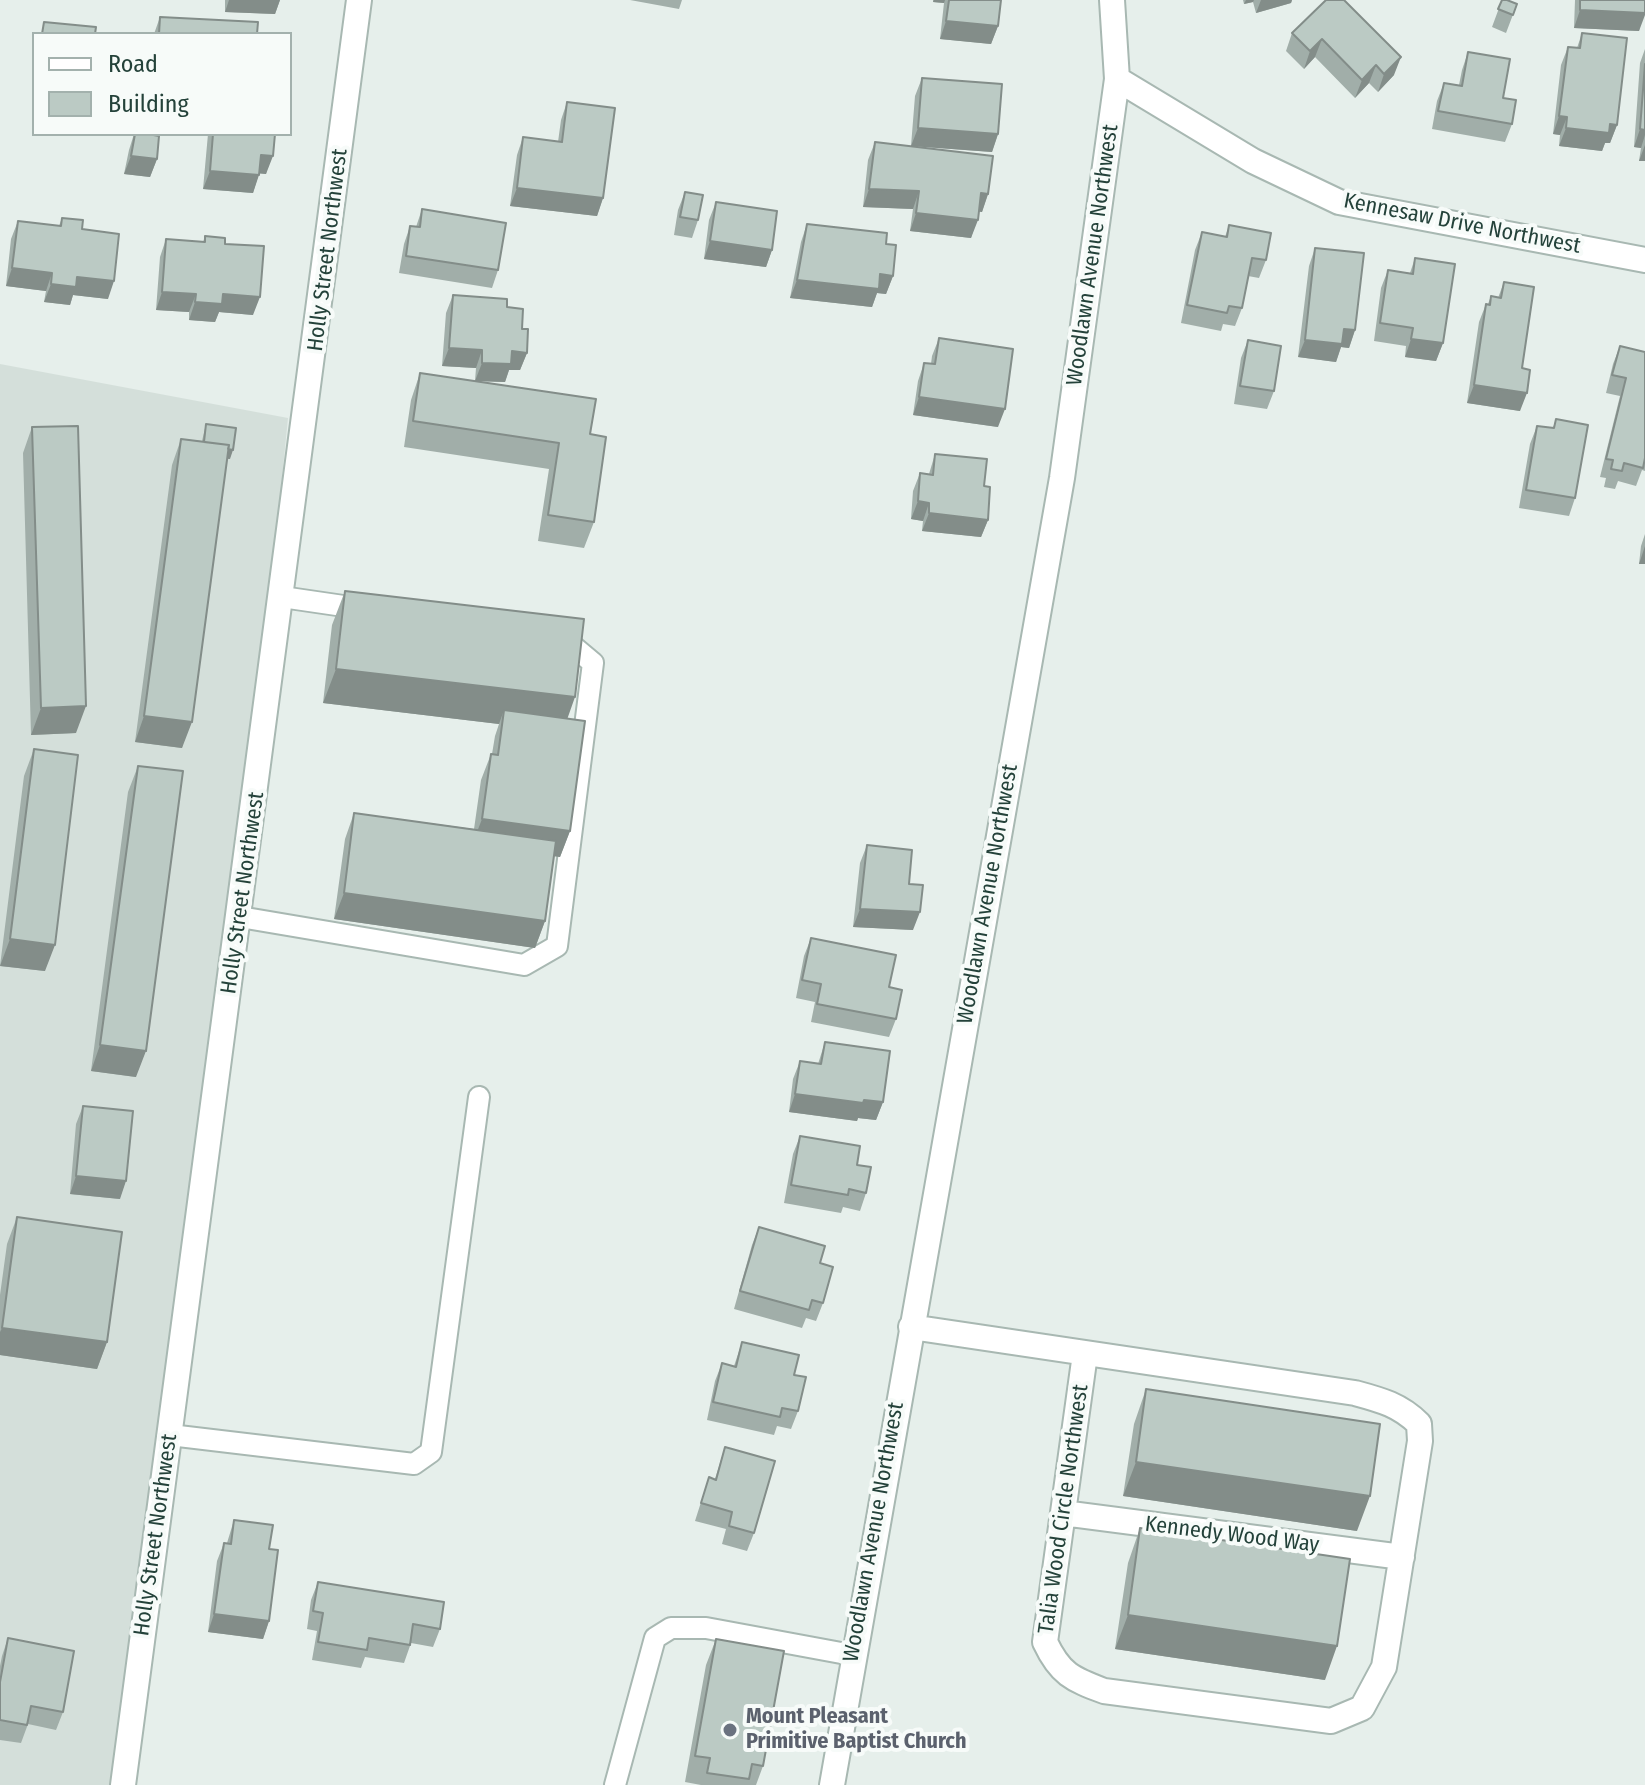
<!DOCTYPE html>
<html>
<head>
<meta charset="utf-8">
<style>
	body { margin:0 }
	#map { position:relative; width:1645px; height:1785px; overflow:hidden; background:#e6efeb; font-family:"Fira Sans Condensed",sans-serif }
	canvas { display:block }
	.legend { position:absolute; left:32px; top:32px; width:260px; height:104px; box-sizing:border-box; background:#f7fbf9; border:2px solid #a3b1ad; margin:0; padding:10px 14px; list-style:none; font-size:24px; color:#24423a }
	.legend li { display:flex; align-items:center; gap:16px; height:40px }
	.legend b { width:40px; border:2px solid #a3b1ad }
</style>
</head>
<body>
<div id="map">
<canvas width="1645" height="1785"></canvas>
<ul class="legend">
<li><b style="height:10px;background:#fff"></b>Road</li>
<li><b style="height:22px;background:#bbcac4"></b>Building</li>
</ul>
</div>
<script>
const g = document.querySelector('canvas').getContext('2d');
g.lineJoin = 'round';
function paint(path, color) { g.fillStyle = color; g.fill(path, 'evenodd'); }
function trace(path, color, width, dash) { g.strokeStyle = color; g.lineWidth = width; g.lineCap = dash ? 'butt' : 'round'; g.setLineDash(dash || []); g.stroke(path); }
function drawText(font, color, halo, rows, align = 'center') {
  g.font = font + ' "Fira Sans Condensed",sans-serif'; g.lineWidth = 8; g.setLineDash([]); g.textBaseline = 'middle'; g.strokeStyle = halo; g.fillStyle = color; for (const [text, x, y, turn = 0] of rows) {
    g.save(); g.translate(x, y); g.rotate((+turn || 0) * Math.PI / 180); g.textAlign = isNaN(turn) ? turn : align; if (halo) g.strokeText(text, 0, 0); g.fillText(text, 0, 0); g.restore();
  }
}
paint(new Path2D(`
	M0,364l288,54 -59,594 -95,773h-134z`), '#d4dfda');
const service = new Path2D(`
	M282,597l82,12
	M240,917l284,48 33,-19 36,-283 -31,-26
	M170,1435l244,29 17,-12 48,-355
	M615,1785l40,-147 16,-10h35l146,27`);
const minor = new Path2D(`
	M1117,79l136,82 86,41 306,58
	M911,1327l444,66c26,7 45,12 64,31l1,17 -36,226 -22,41 -31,13 -227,-30c-32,-12 -44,-17 -59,-49l40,-288
	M1063,1513l339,44
	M123,1785l236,-1785
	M832,1785l230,-1307 55,-399 -5,-79`);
trace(service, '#a8b8b2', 24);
trace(minor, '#a8b8b2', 28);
trace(service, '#fff', 20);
trace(minor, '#fff', 24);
paint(new Path2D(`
	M225,0h58h-3l-5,14 -50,-2z
	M630,0h52l-3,9z
	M933,0h68l-3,26 -7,18 -51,-5 4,-36 -11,-1z
	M1243,0h49l-1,3 -35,10 -3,-11 -9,2z
	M1326,0l68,75 -16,17 -9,-9 -14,15 -40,-41 -11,12 -18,-18 6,-18z
	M1502,0l15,4 -11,29 -14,-6z
	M1575,0h70l-6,31 -65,-3z
	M160,17l97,17h-103z
	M1582,33l35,92 -7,18h-5l-3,8 -43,-5 1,-11 -7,-1 8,-69 7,-18 9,1z
	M1645,49v112h-6l2,-13 -7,-1 6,-84z
	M1468,52l35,46 9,26 -7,18 -73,-13 5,-28 7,-18 15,2 3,-15z
	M922,78l76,56 -6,18 -81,-6 4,-50z
	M567,102l36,96 -6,18 -87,-10 7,-51 6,-18 35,5 3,-22z
	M134,134l23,25 -7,18 -26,-3 5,-24z
	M208,134h67l-9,40 -7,-1 -6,20 -50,-4z
	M875,142l113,52 -6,18 -3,-1 -8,27 -61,-7 3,-22 -50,-2 5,-47z
	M685,192l13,28 -6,18 -18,-3 4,-25z
	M716,202l56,48 -6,17 -62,-8 5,-39z
	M422,209l76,61 -6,18 -93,-15 5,-29 6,-18 6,1z
	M62,218l20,11 26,70 -35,-4 -3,10 -26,-3 2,-11 -40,-5 5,-47 7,-18 41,5z
	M807,224l79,20 7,32 -7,18 -9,-1 -5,14 -82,-9 11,-56z
	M1229,225l37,35 -7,18 -11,-2 -6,32 -7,18 -12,-2 -2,7 -40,-8 14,-73 7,-18 23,5z
	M205,236l20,8 28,71 -34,-3 -4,10 -26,-2v-8l-33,-2 4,-53 6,-18 37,3z
	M1315,248l40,82 -6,18 -8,-1 -5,15 -38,-5 11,-91z
	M1415,258l28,85 -7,18 -31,-4 1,-11 -32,-5 7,-53 7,-18 22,3z
	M1504,282l18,86 -2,43 -53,-8 12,-81 7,-18h2l3,-8 7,2z
	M453,295l54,12 15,22 5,24 -7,17h-11l-4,12 -30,-1 1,-13 -34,-2 4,-53z
	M939,338l59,89 -85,-12 5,-34 6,-18 7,1 1,-8z
	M1248,340l26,51 -7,18 -33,-5 7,-46z
	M1620,346l25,6v119l-3,-1 -6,16 -18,-5 -3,8 -11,-2 2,-9 -6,-1 20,-81 -14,-3 7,-29z
	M420,373l170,61 4,88 -10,26 -46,-7 11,-72 -145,-22 7,-47z
	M1556,419l19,79 -6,18 -50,-8 11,-64 7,-18 16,2z
	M206,424l24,35h-3l-45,289 -47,-6 37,-277 9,-26 21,2z
	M32,427l44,306 -45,2 -8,-282z
	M935,454l49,32 4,34 -7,17 -59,-6 1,-10 -12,-2 2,-28 7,-18 9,1z
	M1645,534v30h-6l2,-18z
	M345,591l223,128 2,112 -10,26 -6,-1 -9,65 -10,27 -201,-29 11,-80 9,-26 120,16 7,-49 10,-26h1l3,-18 4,-12 -176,-21 9,-78z
	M34,749l11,222 -45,-5 24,-190z
	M138,766l-2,311 -45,-6 37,-279z
	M867,845l42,39 4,46 -60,-3 7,-64z
	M811,938l78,49 7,32 -7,18 -78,-15 4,-20 -19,-4 8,-42z
	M825,1042l58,60 -7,18 -18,-2 -1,3 -68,-9 4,-33 7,-18 18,3z
	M83,1106l37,93 -50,-5 6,-70z
	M800,1136l57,29 9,28 -6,18 -17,-4 -2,6 -57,-10 9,-49z
	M17,1217l90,125 -10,27 -97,-14v-60l7,-51z
	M759,1227l61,36 3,40 -7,18 -10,-3 -4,10 -68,-19 18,-64z
	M742,1342l52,33 4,36 -7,18 -14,-3 -3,9 -67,-15 8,-39 7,-18 12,3z
	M1146,1389l211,142 -234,-35 11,-72z
	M725,1447l29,86 -7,18 -25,-7 4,-15 -31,-8 14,-44 6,2z
	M234,1520l35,29v72l-6,18 -55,-7 9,-71 7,-18h3z
	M1140,1528l185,152 -210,-31 13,-86z
	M318,1582l122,47 -7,18 -22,-4 -7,20 -39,-6 -4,11 -49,-8 5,-29 -10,-2 4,-29z
	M8,1638l55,74 -7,18 -28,-6 -7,19 -21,-3v-74l2,-10z
	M716,1639l47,127 -7,19h-55l-16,-3 21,-117z`), '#a1aea9');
paint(new Path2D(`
	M229,0h54h-3l-5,14 -50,-2z
	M934,0h11l-1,3 -11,-1z
	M1246,0h8l-1,2 -9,2z
	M1261,0h31l-1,3 -35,10z
	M1580,10l65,3v2l-6,16 -65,-3z
	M946,21l52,5 -7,18 -51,-5z
	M1322,39l-7,18 -11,12 6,-18z
	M1401,57l-7,18 -16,17 6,-18z
	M1376,65l-7,18 -14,15 7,-18z
	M1559,116l8,1 -7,18 -7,-1z
	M1610,124l7,1 -7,18h-5l-3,8 -43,-5 7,-18z
	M918,128l80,6 -6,18 -81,-6z
	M1640,129l5,1v5l-4,13 -7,-1z
	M1645,145v16h-6z
	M261,155l12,1 -7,18 -12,-1z
	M131,156l26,3 -7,18 -26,-3z
	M210,171l49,4 -6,18 -50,-4z
	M517,188l86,10 -6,18 -87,-10z
	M869,189l50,2 -6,18 -50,-2z
	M981,193l7,1 -6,18 -8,-1z
	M916,213l62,7 -7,18 -61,-7z
	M710,241l62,9 -6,17 -62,-8z
	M12,268l40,5 -6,18 -40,-5z
	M880,274l13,2 -7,18 -9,-1 -5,14 -82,-9 7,-18z
	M77,277l37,4 -6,18 -35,-4 -3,10 -26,-3 7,-18z
	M162,292l34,2 -7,18 -33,-2z
	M223,294l37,3 -7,18 -34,-3 -4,10 -26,-2 6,-18z
	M1344,329l11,1 -6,18 -8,-1 -5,15 -38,-5 7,-17z
	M1411,339l32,4 -7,18 -31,-4z
	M449,348l33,2 -6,18 -34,-2z
	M512,351l15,2 -7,17h-11l-4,12 -30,-1 7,-18z
	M1474,385l53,8 -7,18 -53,-8z
	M919,397l86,12 -7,18 -85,-12z
	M204,446l29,4 -3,9 -30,-4z
	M918,501l11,2 -6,18 -12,-2z
	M929,513l59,7 -7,17 -59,-6z
	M1645,546v18h-6z
	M336,669l239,28 -12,34 -59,-21 -5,14 -176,-21z
	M86,706l-10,27 -45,2 10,-27z
	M144,716l48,6 -10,26 -47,-6z
	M482,819l88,12 -10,26 -88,-12z
	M344,893l201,28 -10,27 -201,-29z
	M860,909l60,3 -7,18 -60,-3z
	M10,939l45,6 -10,26 -45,-5z
	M100,1045l46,6 -10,26 -45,-6z
	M795,1094l69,6 19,2 -7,18 -18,-2 -1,3 -68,-9z
	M76,1176l50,5 -6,18 -50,-5z
	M2,1328l105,14 -10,27 -97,-14v-23z
	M1136,1462l234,34 -13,35 -234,-35z
	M214,1614l55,7 -6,18 -55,-7z
	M1128,1615l209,31 -12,34 -210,-31z`), '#838d89');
const building = new Path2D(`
	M949,0h52l-3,26 -52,-5z
	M1326,0h18l57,57 -17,17 -8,-9 -14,15 -40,-41 -12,12 -18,-18z
	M1502,0h5l10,4 -4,11 -15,-6z
	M1580,0h65v13l-65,-3z
	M160,17l98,5 -1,12h-98z
	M44,22l52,5 -1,7h-53z
	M1582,33l45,5 -10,87 -7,-1 -1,9 -43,-5 1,-11 -8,-1 9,-69 12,1z
	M1468,52l42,7 -7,39 13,2 -4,24 -74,-13 6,-28 18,3z
	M1645,64v66l-5,-1z
	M922,78l80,6 -4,50 -80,-6z
	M567,102l48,6 -12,90 -86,-10 6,-51 39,5z
	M135,134h13l11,2 -2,23 -26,-3z
	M213,134h62l-2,22 -12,-1 -2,20 -49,-4z
	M875,142l118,14 -5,38 -7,-1 -3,27 -62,-7 3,-22 -50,-2z
	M685,192l18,3 -5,25 -18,-3z
	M716,202l61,9 -5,39 -62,-9z
	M422,209l84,14 -8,47 -92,-14 4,-30 10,1z
	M62,218l21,2 -1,9 37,5 -5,47 -37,-4 -1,10 -25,-3 1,-11 -40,-5 6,-47 43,5z
	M807,224l80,9 -1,11 10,1 -3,31 -13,-2 -1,15 -82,-9z
	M1229,225l42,8 -5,27 -14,-2 -10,50 -13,-2 -2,7 -40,-8 15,-73 25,5z
	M205,236l20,2v6l39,2 -4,51 -37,-3 -1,10 -27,-2 1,-8 -34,-2 4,-53 39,3z
	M1315,248l49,5 -9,77 -11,-1 -2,15 -37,-4z
	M1415,258l40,6 -12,79 -32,-4 2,-11 -33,-5 8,-53 25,4z
	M1504,282l30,5 -12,81 8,2 -3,23 -53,-8 12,-81 4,1 1,-9 10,2z
	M453,295l54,4v8l16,2 -1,20h6l-1,24 -15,-2 -1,13 -29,-1v-13l-33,-2z
	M939,338l74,11 -8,60 -86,-12 5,-34 11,1z
	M1248,340l33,6 -7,45 -34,-5z
	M1620,346l25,6v106l-2,10 -19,-5 -2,8 -11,-2 2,-9 -7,-1 20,-81 -14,-3z
	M420,373l176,26 -6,35 16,3 -12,85 -46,-7 11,-72 -146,-22z
	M1556,419l32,6 -13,73 -49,-8 11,-64 17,2z
	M206,424l30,4 -3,22 -5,-1 1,-4 -25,-3z
	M78,426l8,280 -45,2 -9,-281z
	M181,439l48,6 -37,277 -48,-6z
	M935,454l52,5 -3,27 6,1 -2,33 -59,-7v-10l-11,-2 2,-28 13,2z
	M345,591l239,28 -9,78 -239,-28z
	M504,710l81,11 -15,110 -88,-12 9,-65 7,1z
	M34,749l44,6 -23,190 -45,-6z
	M138,766l45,5 -37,280 -46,-6z
	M354,813l202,28 -11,80 -201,-28z
	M867,845l45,5 -3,34 14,1 -3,27 -60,-3z
	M811,938l85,17 -7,32 13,3 -6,29 -79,-15 4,-20 -19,-4z
	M825,1042l65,9 -7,51 -19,-2 -1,3 -68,-9 5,-33 21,3z
	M83,1106l50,5 -7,70 -50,-5z
	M800,1136l60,10 -3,19 14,2 -5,26 -17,-4 -1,6 -57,-10z
	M17,1217l105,15 -15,110 -105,-14z
	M759,1227l66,19 -5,17 13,4 -10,36 -11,-3 -3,10 -69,-19z
	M742,1342l57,13 -5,20 12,2 -8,34 -16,-3 -2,9 -67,-15 9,-39 14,4z
	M1146,1389l234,35 -10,72 -234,-34z
	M725,1447l50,14 -21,72 -25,-7 3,-14 -31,-9 8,-26 7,3z
	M234,1520l39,5 -4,24 9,1 -9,71 -55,-7 10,-71 7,1z
	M1140,1528l210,31 -13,87 -209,-31z
	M318,1582l126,20 -4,27 -27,-5 -3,21 -41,-7 -2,12 -49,-8 5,-29 -10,-2z
	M8,1638l66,13 -11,61 -32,-6 -4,19 -27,-5v-38z
	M716,1639l68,12 -21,115 -11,-2 -3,15 -42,-6 3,-15 -15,-2z`);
paint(building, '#bbcac4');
trace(building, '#838d89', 2);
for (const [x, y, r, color] of [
	[730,1730,8,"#6b7280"]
]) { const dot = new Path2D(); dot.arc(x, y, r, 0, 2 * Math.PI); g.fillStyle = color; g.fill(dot); trace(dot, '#f7fbf9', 3); }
drawText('22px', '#24423a', '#f7fbf9', [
	["Kennesaw Drive Northwest",1462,224,11],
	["Holly Street Northwest",328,250,-83],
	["Woodlawn Avenue Northwest",1093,255,-82],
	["Holly Street Northwest",243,893,-82],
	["Woodlawn Avenue Northwest",988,894,-80],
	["Talia Wood Circle Northwest",1064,1509,-82],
	["Woodlawn Avenue Northwest",874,1532,-80],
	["Holly Street Northwest",156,1535,-82],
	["Kennedy Wood Way",1232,1535,7]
]);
drawText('bold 22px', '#5b616d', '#f7fbf9', [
	["Mount Pleasant",746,1717],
	["Primitive Baptist Church",746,1742]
], 'left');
</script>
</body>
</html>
